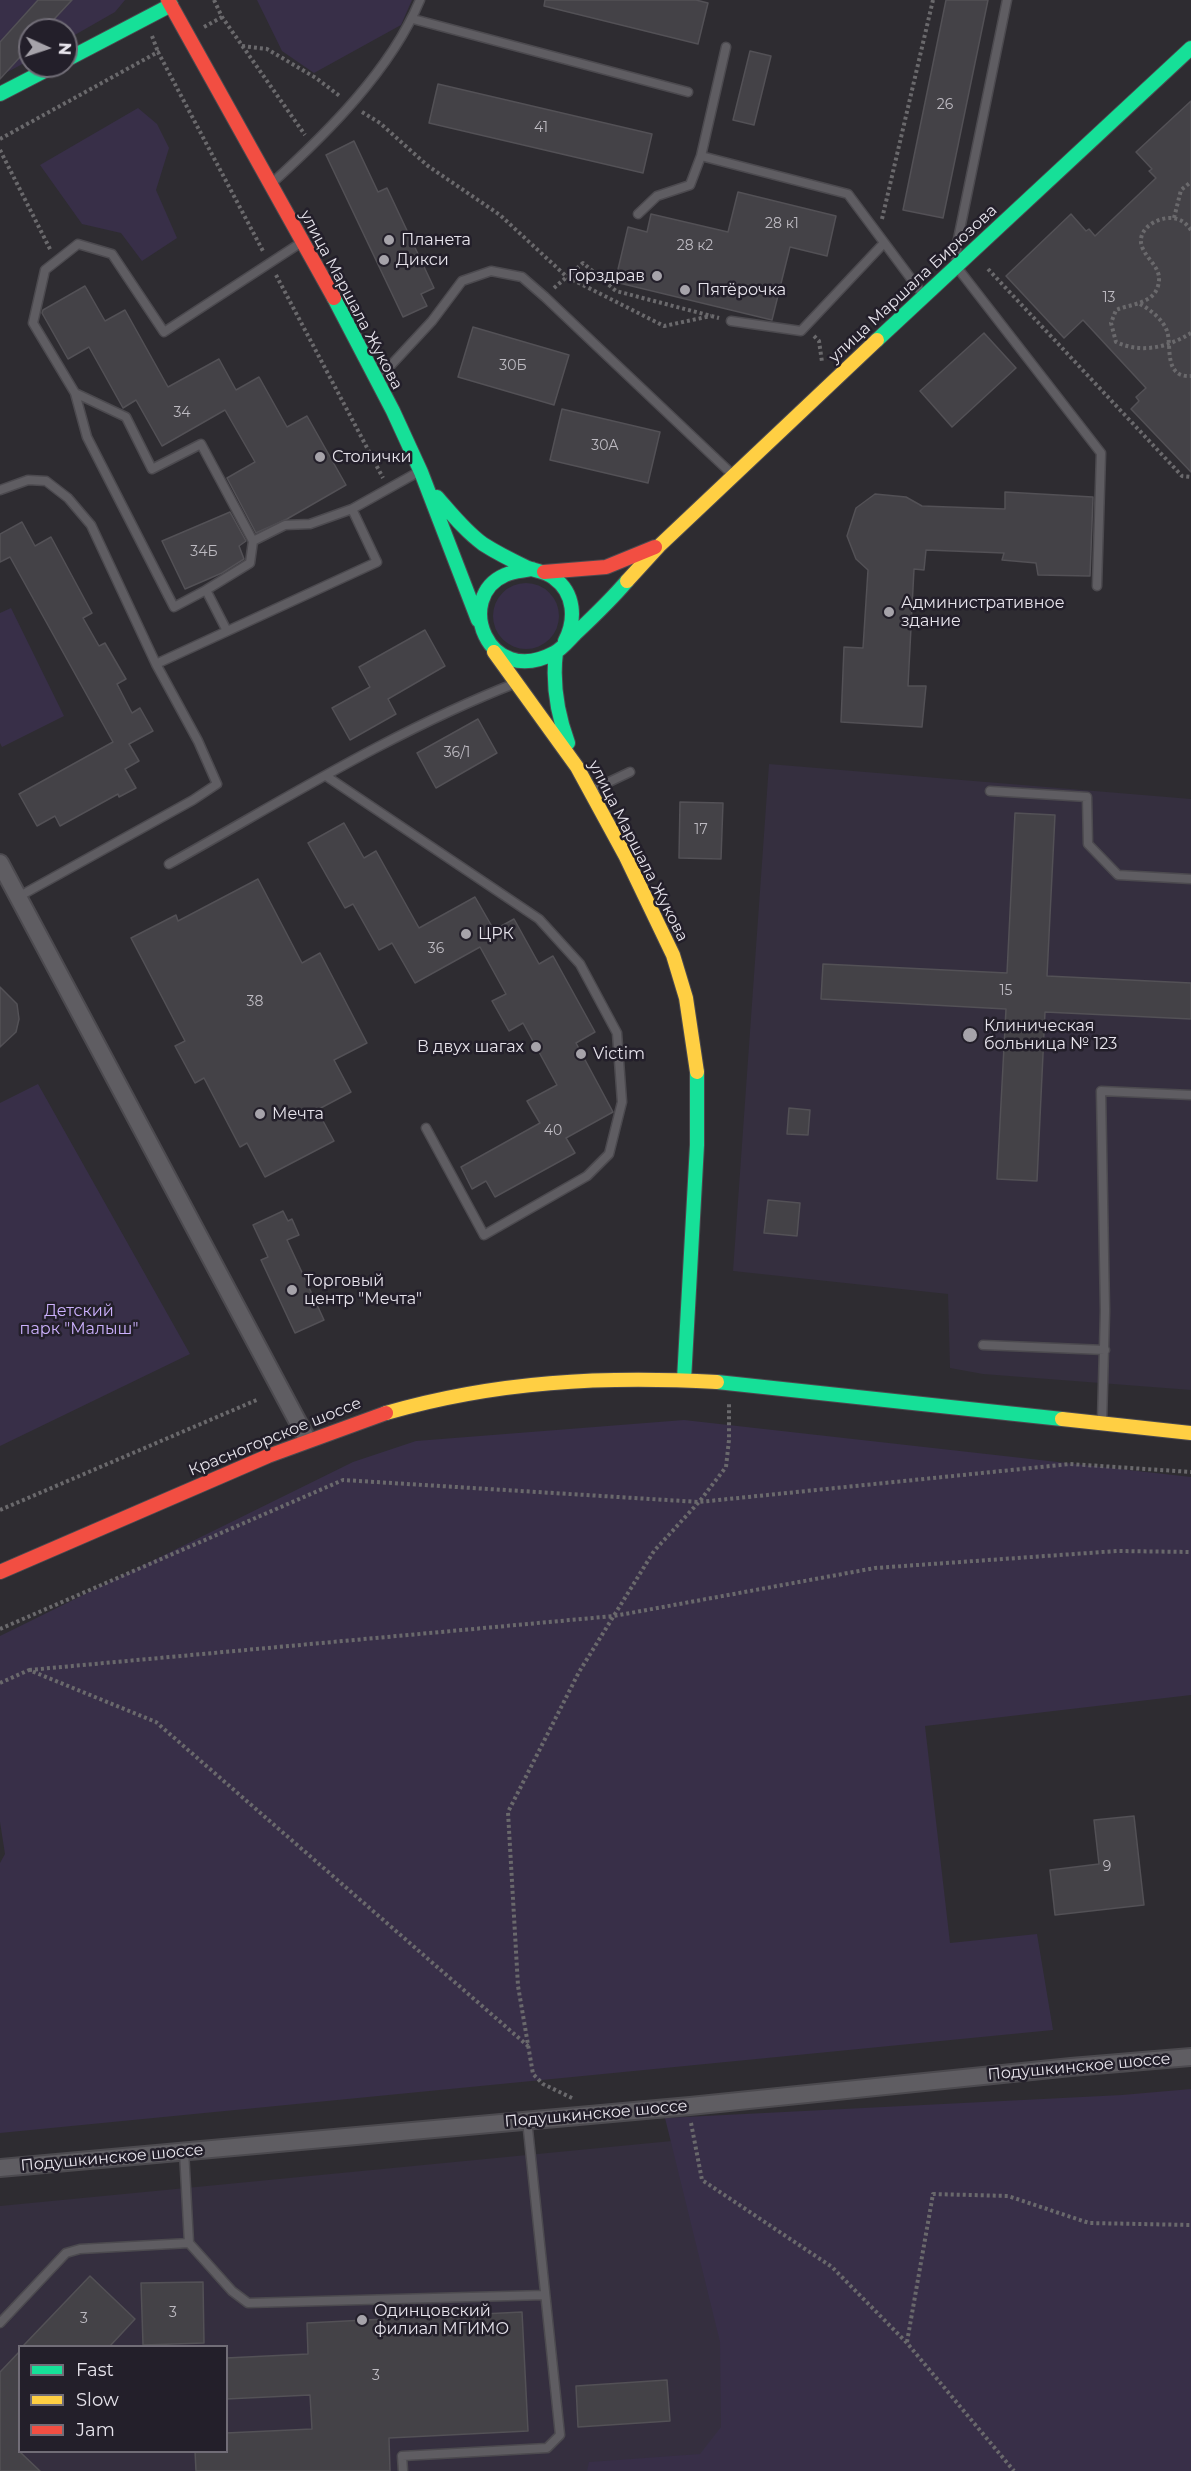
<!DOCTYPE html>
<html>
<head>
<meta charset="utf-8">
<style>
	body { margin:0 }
	#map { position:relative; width:1191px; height:2471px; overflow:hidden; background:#2e2c31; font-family:Montserrat,sans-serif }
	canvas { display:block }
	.legend { position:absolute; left:18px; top:2345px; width:210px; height:108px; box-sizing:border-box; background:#231f2a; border:2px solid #716d77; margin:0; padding:8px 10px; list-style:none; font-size:18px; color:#e6e3eb }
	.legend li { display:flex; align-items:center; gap:12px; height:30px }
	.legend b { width:30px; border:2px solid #716d77 }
	.north { position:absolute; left:18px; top:18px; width:60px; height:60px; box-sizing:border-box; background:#231f2a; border:2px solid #716d77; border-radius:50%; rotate:93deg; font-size:16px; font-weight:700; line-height:24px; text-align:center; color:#e6e3eb }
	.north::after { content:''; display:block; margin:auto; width:21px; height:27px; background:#a6a3aa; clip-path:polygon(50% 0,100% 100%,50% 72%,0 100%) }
</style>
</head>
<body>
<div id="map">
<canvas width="1191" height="2471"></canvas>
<ul class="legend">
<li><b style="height:8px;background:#16e098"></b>Fast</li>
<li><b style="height:8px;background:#ffcf43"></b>Slow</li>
<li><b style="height:8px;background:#f24e42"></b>Jam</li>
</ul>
<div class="north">N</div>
</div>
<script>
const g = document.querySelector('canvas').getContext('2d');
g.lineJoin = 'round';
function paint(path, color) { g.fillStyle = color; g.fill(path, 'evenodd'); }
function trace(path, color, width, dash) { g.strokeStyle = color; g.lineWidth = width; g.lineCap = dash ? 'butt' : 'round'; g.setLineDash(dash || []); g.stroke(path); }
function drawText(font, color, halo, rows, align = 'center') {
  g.font = font + ' Montserrat,sans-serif'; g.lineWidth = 5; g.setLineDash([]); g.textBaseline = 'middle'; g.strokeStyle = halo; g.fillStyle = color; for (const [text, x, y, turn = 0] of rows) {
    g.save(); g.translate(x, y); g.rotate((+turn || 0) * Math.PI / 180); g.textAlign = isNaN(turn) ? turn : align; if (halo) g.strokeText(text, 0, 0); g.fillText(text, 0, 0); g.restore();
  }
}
paint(new Path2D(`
	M769,764l422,35v591l-208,-16 -33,-6 -2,-74 -215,-23z
	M682,2140l39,153 10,145 -14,33h-717v-265zM20,2346h206v106h-206z`), '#352f3f');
paint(new Path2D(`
	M0,0h125l-10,12 -49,28v-10h-36v30l-30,16z
	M257,0h155l-11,25 -87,48 -32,-22z
	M138,108l19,16 12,24 -13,42 21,48 -35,23 -21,-28 -39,-9 -42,-59z
	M493 616a33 33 0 1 1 66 0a33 33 0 1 1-66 0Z
	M11,608l53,108 -62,31 -2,-4v-130z
	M38,1084l152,270 -190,92v-343z
	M684,1420l507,57v218l-266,31 25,217 87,-9 16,96 -1053,103v-270l5,-9 -5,-32v-186l353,-174 63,-21z
	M1191,2089v382h-604l2,-9 111,-8 21,-27 -1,-85 -55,-224 457,-23z`), '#382f48');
const building = new Path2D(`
	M38,0h34l-28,30h-14v16l-30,33v-37z
	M545,0h151l12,3 -10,41 -154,-38z
	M946,0h42l-45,218 -40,-8z
	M750,51l21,5 -17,69 -21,-5z
	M438,84l214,50 -9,39 -214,-50z
	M1191,101v371l-60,-63 8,-8 -3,-4 10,-9 -63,-68 -19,18 -58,-62 65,-62 15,17 3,-2 6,7 61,-58 -7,-7 3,-2 -16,-17z
	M354,141l24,51 9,-4 47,100 -13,6 6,12 -24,11 -77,-162z
	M738,192l98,24 -9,40 -37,-9 -18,73 -157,-38 13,-55 19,5 4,-18 77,18z
	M85,286l20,35 20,-11 43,77 51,-28 17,31 23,-13 28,50 20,-11 39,69 -59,34 -31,14 -29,-55 28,-16 -30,-52 -63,36 -26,-46 -13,8 -34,-61 -21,12 -26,-46 1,-3z
	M473,327l96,28 -15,50 -96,-28z
	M984,333l32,35 -64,59 -32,-36z
	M562,409l98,23 -12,51 -98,-23z
	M1005,492l88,5 -3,79 -52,-1 -2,-12 -34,-3 2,-7 -78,-3 -2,20 -10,-1 -6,117h18l-4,41 -81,-5 3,-75 19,1 5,-78 -12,-11 -9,-23 9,-28 19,-14 31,3 16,9 83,3z
	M230,512l16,29 -7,5 5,13 -22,14 -37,16 -23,-48z
	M22,522l13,24 16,-9 41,76 -9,5 16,28 6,-3 21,36 -9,5 15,29 8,-5 13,23 -24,13 10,17 -14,8 11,19 -17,9 -1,-3 -58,32 -5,-10 -18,10 -18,-32 94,-52 -103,-185 -10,5v-28z
	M425,630l20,36 -57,33 8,15 -46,26 -18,-32 38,-21 -11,-20z
	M478,719l19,34 -61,35 -19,-35z
	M680,802l43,1 -2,56 -42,-1z
	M1015,813l40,2 -8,161 144,7v36l-146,-7 -8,169 -40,-2 9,-170 -185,-10 2,-35 184,9z
	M344,823l20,35 12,-7 43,77 56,-31 19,33 20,-11 25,45 14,-8 42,76 -19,11 37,69 -47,26 9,15 -80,44 -9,-16 -14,8 -11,-22 79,-44 -13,-22 30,-16 -34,-62 -14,8 -17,-30 14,-7 -26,-47 -65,36 -23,-40 -13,7 -26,-46 -8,4 -37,-65z
	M258,879l44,84 18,-10 47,90 -33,17 17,32 -34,18 17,31 -69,36 -18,-34 -7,4 -36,-69 -9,5 -20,-37 10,-5 -54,-103 45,-23 2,6z
	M0,987l17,17 2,15 -3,13 -16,15z
	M789,1108l21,2 -2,25 -21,-1z
	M768,1200l32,3 -3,33 -33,-3z
	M283,1211l5,10 4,-2 7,16 -12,5 37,80 -29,13 -34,-73 7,-3 -15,-32z
	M1134,1816l10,89 -89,10 -5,-45 49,-6 -5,-44z
	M90,2276l45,43 -25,27h-87z
	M203,2282l1,61 -61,2 -2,-62z
	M522,2312l6,119 -139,7 1,33h-194l-1,-20h31v-18l86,-4 -2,-34 -84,4v-41l82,-4 -1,-31z
	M20,2351v101l20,19h-40v-99z
	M667,2380l3,41 -92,6 -2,-41z`);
paint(building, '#444247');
trace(building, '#535156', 1.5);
const lane = new Path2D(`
	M1007,0l-50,244 -1,22 145,187 -4,133
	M413,19l275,73
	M701,156l25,-109
	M271,184c56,-51 120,-114 149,-184
	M638,214l19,-18 33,-11 11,-29 147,38 76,102
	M731,321l70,10 83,-88
	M379,378l53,-57 30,-40 29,-10 31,6 23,20 188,178
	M75,393l51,24 26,52 49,-25 52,97
	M0,490l28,-10 18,1 22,17 23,27 65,139
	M206,590l-32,17 -87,-170 -12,-44 -42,-70 12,-53 33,-26 34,10 52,78 138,-90
	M227,631l-21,-41 44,-27 3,-22 32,-16 25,-1 42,-15
	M326,776l213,143 41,45 37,69 5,69 -13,52 -22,22 -103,59 -58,-107
	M590,791l40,-19
	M990,791l97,6 1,47 30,31 73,4
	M169,864c113,-63 226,-134 347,-181
	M18,897l175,-97 24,-16 -19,-43 -42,-77 221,-102 -25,-53 68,-38
	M983,1345l122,5
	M1102,1421l3,-110 -4,-220 90,4
	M184,2151l5,92
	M0,2323l66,-70 14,-4 109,-6 43,48 16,12 297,-8
	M403,2471l-1,-15 145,-8 13,-13 -33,-315`);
const street = new Path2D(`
	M0,863l307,576
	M0,2168l690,-62 381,-39 120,-10`);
const fast = new Path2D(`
	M66,60l105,-55
	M0,94l54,-28
	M334,298l59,113 28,61 57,148
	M877,340l314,-292
	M437,497c14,16 28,34 46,47 14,9 30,17 45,24 9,3 19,4 26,10 21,15 22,42 11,63
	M532,569c-9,2 -19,2 -27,6 -51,22 -18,114 49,78 8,-4 15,-13 21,-19 18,-17 36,-34 52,-53
	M556,652c-4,32 1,61 12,91
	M684,1380l13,-235v-73
	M717,1382l345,37`);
const slow = new Path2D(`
	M627,581l32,-35 218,-206
	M494,652l83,115 49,90 47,98 13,43 11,74
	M386,1413c111,-32 216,-37 331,-31
	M1062,1419l129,14`);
const jam = new Path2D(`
	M168,0l166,298
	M544,572l62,-5 49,-20
	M0,1572l268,-116 118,-43`);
trace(lane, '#4c4a4f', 11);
trace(street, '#4c4a4f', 20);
trace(fast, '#4c4a4f', 16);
trace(slow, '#4c4a4f', 16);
trace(jam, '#4c4a4f', 16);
trace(new Path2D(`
	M214,0l8,17 83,118
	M204,27l18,-10
	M152,36l6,16
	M242,46l25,3 49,29 25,19
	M362,112l18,11 48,43 72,49 67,62 97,49 47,-10
	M0,139l158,-87 106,201
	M0,150l51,101
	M1174,218l7,-28 10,-8
	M882,219l51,-219
	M1191,230c-5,-7 -10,-11 -19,-12 -16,-1 -38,13 -29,31 6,13 20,20 15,37 -5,18 -28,18 -42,24l-5,13 5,19c26,12 52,5 75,-9
	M988,269l194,207 9,1
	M276,275l107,203
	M554,288l29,-25 33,28 103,27
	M1140,304c11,6 23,16 27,27 5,14 -4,47 24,45
	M814,336l5,5 3,21
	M0,1510l259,-111
	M0,1629l343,-149 356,22 371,-38 121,8
	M29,1670l585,-54 261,-48 242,-17 74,1
	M0,1683l29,-13 127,52 372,324
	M572,2098l-29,-14 -10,-10 -15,-88 -10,-174 71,-140 75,-121 45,-49 27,-35 3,-27v-38
	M691,2123l11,57 130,87 75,76 107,128
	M907,2342l26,-148 75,2 81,27 102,2`), '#6a696c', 4, [3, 3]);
trace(lane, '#5f5d62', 8);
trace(street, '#5f5d62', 16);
trace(fast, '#16e098', 14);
trace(slow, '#ffcf43', 14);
trace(jam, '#f24e42', 14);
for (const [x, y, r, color] of [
	[389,240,6,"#a6a3aa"],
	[384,260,6,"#a6a3aa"],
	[657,276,6,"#a6a3aa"],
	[685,290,6,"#a6a3aa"],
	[320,457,6,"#a6a3aa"],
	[889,612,6,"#a6a3aa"],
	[466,934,6,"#a6a3aa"],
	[970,1035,8,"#a6a3aa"],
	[536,1047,6,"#a6a3aa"],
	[581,1054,6,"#a6a3aa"],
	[260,1114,6,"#a6a3aa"],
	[292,1290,6,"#a6a3aa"],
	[362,2320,6,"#a6a3aa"]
]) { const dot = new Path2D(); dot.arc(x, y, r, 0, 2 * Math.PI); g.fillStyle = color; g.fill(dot); trace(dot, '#231f2a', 2); }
drawText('14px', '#bebbc2', null, [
	["26",945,105],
	["41",541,128],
	["28 к1",782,224],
	["28 к2",695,246],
	["13",1109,298],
	["30Б",513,366],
	["34",182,413],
	["30А",605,446],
	["34Б",204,552],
	["36/1",457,753],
	["17",701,830],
	["36",436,949],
	["15",1006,991],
	["38",255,1002],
	["40",553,1131],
	["9",1107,1867],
	["3",173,2313],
	["3",84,2319],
	["3",376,2376]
]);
drawText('16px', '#e6e3eb', '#231f2a', [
	["Планета",401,240],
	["Дикси",396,260],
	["Горздрав",645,276,"right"],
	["Пятёрочка",697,290],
	["Столички",332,457],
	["Административное",901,603],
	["здание",901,621],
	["ЦРК",478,934],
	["Клиническая",984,1026],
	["больница № 123",984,1044],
	["В двух шагах",524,1047,"right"],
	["Victim",593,1054],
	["Мечта",272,1114],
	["Торговый",304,1281],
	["центр \"Мечта\"",304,1299],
	["Одинцовский",374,2311],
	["филиал МГИМО",374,2329]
], 'left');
drawText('16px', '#e6e3eb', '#231f2a', [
	["улица Маршала Бирюзова",913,284,-43],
	["улица Маршала Жукова",351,300,62],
	["улица Маршала Жукова",638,851,63],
	["Красногорское шоссе",275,1437,-22],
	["Подушкинское шоссе",1079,2067,-5],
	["Подушкинское шоссе",596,2114,-5],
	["Подушкинское шоссе",112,2158,-5]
]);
drawText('16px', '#ccb1fd', '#231f2a', [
	["Детский",79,1311],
	["парк \"Малыш\"",79,1329]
]);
</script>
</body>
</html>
